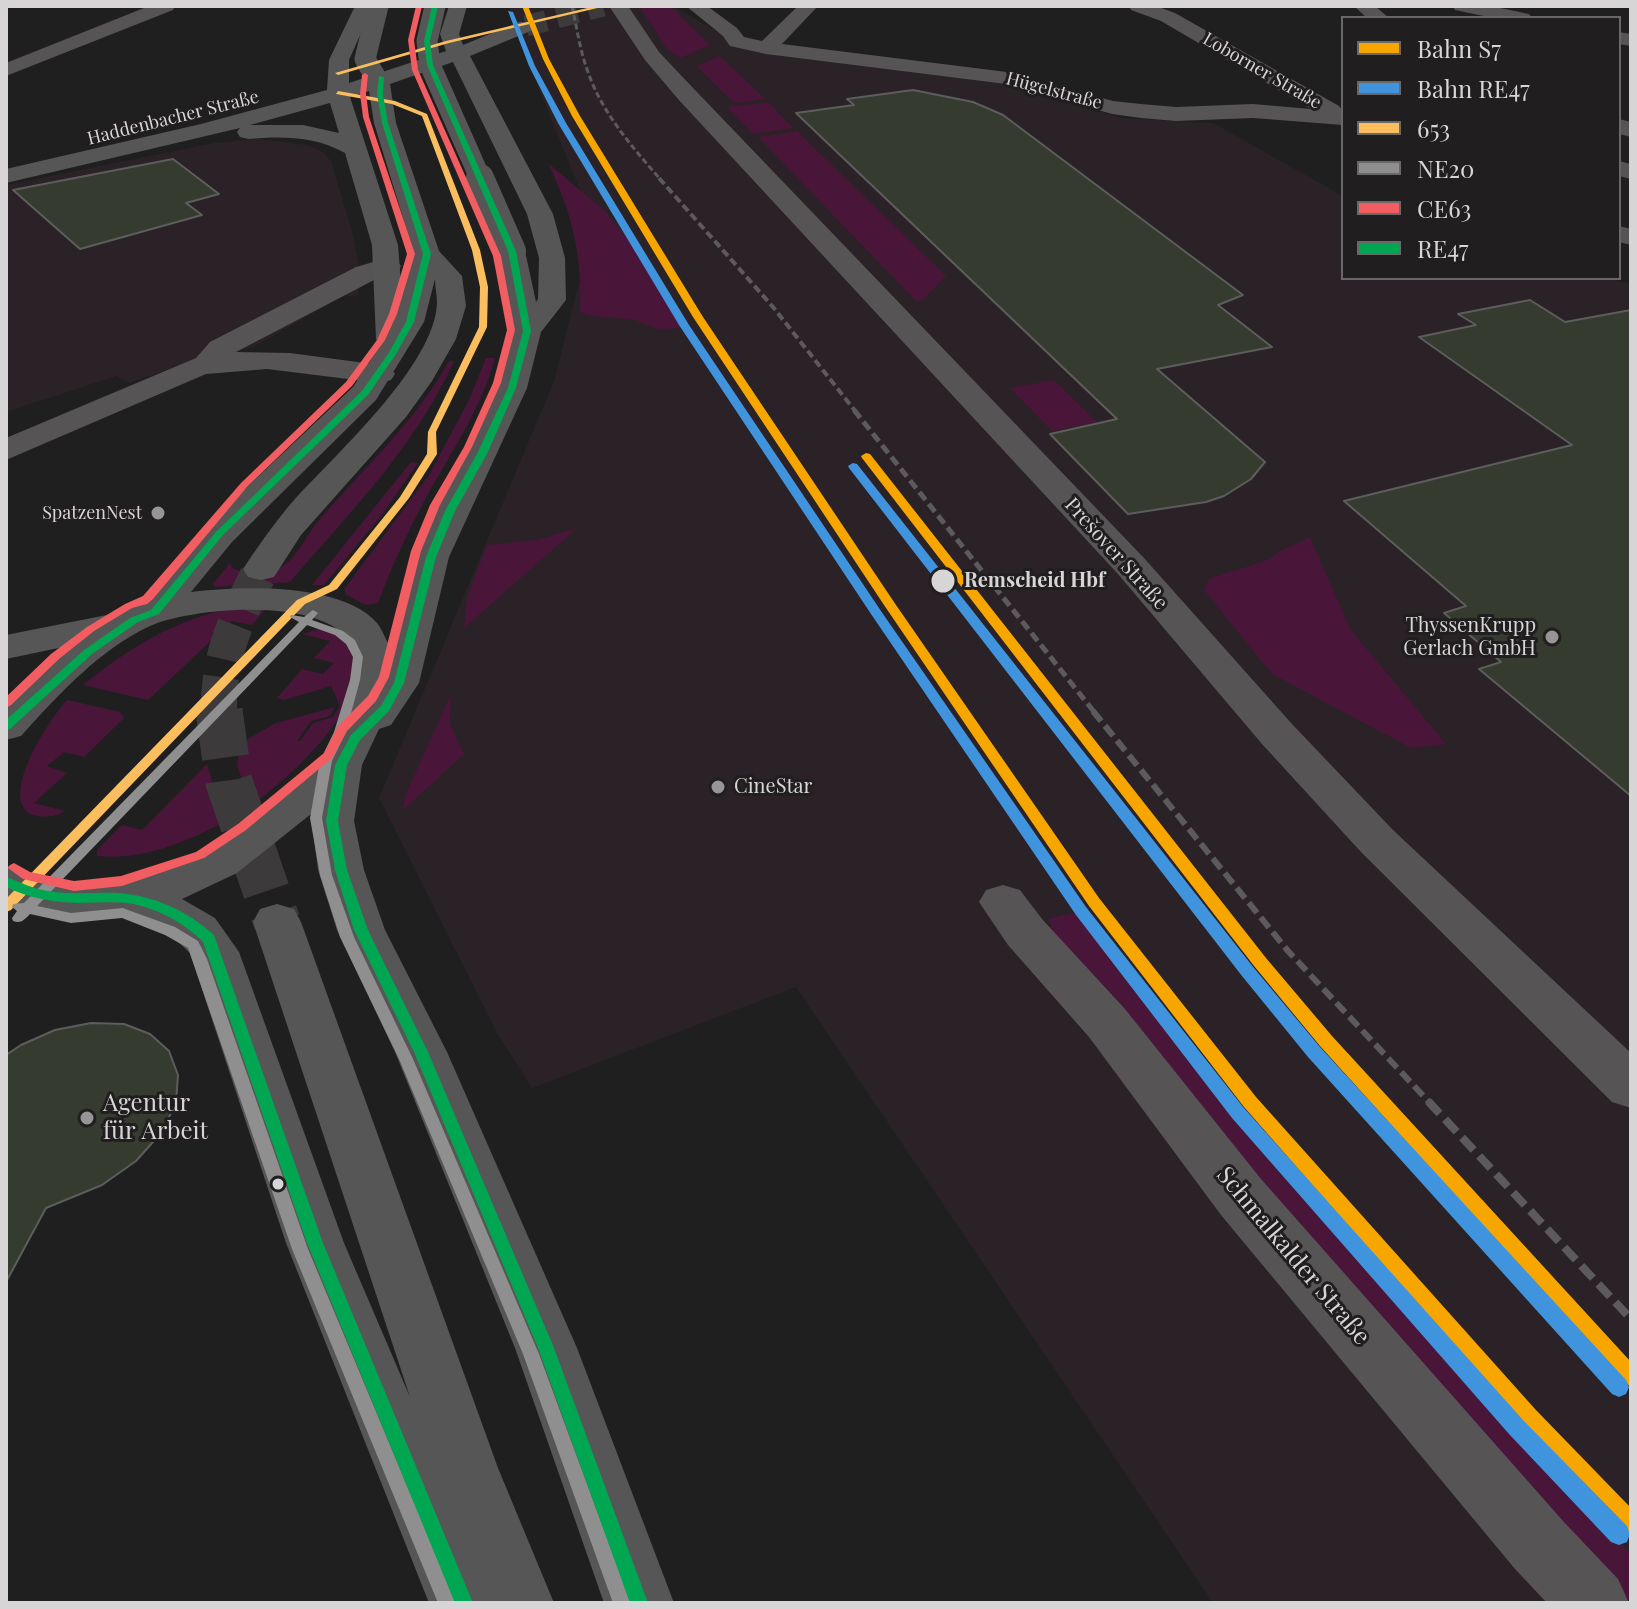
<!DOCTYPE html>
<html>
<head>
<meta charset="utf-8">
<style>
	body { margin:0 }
	#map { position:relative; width:1637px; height:1609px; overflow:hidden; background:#201f1f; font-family:"Playfair Display",serif }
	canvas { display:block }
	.frame { position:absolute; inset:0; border:8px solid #d8d5d7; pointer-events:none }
	.legend { position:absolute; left:1341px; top:16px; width:280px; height:264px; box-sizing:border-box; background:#211e1f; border:2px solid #6a6769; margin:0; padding:10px 14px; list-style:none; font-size:24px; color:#d8d5d7 }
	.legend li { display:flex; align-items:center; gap:16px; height:40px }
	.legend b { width:40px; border:2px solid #6a6769 }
</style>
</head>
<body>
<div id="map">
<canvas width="1637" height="1609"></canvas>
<div class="frame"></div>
<ul class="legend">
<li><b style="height:10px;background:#f7a600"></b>Bahn S7</li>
<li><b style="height:10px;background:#4094de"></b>Bahn RE47</li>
<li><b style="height:10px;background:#fbbe5e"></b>653</li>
<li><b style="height:10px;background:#8f8f8f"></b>NE20</li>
<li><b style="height:10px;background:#f15d60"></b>CE63</li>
<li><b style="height:10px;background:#00a651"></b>RE47</li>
</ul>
</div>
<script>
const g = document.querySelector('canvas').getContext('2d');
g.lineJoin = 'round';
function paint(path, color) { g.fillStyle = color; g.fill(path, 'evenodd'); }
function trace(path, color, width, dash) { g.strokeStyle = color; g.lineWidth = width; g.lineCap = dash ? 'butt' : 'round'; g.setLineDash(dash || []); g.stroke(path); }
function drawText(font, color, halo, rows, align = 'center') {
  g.font = font + ' "Playfair Display",serif'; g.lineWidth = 6; g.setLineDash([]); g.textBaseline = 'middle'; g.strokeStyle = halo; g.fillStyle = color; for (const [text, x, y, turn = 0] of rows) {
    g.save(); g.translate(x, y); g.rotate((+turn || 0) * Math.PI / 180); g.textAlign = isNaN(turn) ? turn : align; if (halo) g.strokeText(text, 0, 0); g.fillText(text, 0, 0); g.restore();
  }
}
paint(new Path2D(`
	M509,6h164l60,35 273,41 114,36 93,5 130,73v82h262l26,6v1319h-418l-417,-616 -264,101 -35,-55 -118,-235 175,-417 40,-156 -83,-205z
	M257,139l50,6 16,7 8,9 22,74 5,27v33l-16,2 -89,50 -58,13 -66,23 -13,-7 -110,36v-227l208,-42z`), '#2a2226');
paint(new Path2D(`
	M639,6l32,1 39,38 -30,13 -13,-9z
	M720,56l45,43 -31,4 -37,-37z
	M768,102l25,26 -40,6 -26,-27z
	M797,131l149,145 -23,24 -7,1 -158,-164z
	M548,163l58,49 37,46 40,69 -23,3 -25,-10 -44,-4 -11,-4c3,-55 -8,-99 -32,-149z
	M486,358h9c-14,51 -43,93 -68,138 -19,35 -35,70 -49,107l-12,2 -21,-11v-6l84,-113 40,-75z
	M449,361h5c-38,85 -104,151 -164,221l-75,5 -2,-3 17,-21 2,5c14,6 35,8 48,0 15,-8 25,-30 35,-43 46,-55 99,-101 134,-164z
	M1054,380l43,42 -45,9 -42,-43z
	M411,462l7,1 -37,53 -57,69h-12z
	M577,528l-113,100 3,-30 20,-53 50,-5z
	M1310,537l40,92 96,115 -35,4 -139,-74 -68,-84 5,-11 61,-20 10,-8z
	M232,608l34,1 -14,16 -20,-4 -84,79 -65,-15c46,-37 91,-65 149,-77z
	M323,628c14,1 23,5 29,18 26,55 -63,132 -101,160l-14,-41 4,-22 35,-20 59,-16 -5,9 -19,5 -14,20h3l13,-18 20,-6 7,-11 -9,-20 -47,14 -7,-2 25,-29 21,5 11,-11 -20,-5 16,-17 -28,-7z
	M451,694l-1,30 14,30 -61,56 2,-14z
	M67,700l53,12 4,6 -40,39 -20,-5 -17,14 20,7 -33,30 31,8c-10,7 -24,7 -35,3 -30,-19 18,-93 37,-114z
	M207,764l17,58c-38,20 -82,39 -127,34v-6l25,-25 20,5z
	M1077,912l218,275 234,260 102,107v49l-146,-160 -429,-505 -8,-19z`), '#491639');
const building = new Path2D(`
	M913,90l60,12 30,13 240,180 -25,10 54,42 -115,22 108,93 -14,17 -27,17 -18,6 -78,12 -78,-80 67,-15 -321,-306 58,-8 -7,-6z
	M173,159l46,35 -33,9 16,12 -122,34 -67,-59z
	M1530,300l35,22 66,-12v486l-152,-127 22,-7 -57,-49 22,-7 -122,-105 228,-56 -153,-108 57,-12 -18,-11z
	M91,1023l33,1 26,10 19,17 9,24 -2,28 -15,30 -25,28 -34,24 -56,23 -40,74v-227l15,-10 34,-15z`);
paint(building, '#363b2f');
trace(building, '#5c5d5c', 2);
trace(new Path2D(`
	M526,26l77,-20`), '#3c3a3b', 21, [21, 11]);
trace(new Path2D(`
	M219,713c-2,-54 18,-97 42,-144`), '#3c3a3b', 36, [36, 18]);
trace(new Path2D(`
	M219,711l10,71 48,140`), '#3c3a3b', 47, [47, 23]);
paint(new Path2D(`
	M149,6h26l-2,4 -167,66v-13z
	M609,6h19l31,46 35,37 450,469 148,166 101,106 238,223v55l-19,-6 -251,-250 -99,-108 -144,-170 -440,-475 -33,-39z
	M686,6h21l30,22 7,9 18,4 36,-35h20l-36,38 225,28 106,29 28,3 35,3 77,-3 58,5 -150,-88 -30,-11 -2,-4h27l19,7 164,93 4,5v14l-90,-7 -77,3 -35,-3 -29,-4 -106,-30 -240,-30 -36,-8 -7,-10z
	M1354,6h21l14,12h-22z
	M1453,6h38l38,8 3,4h-39l-38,-8z
	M1619,32l12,2v12l-12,-2z
	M1619,119l12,3v15l-12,-3z
	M1619,161l12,3v15l-12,-3z
	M1619,226l12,3v16l-12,-3z
	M387,258l10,2 4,6 -4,6 -21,7 -140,73 54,1 90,12 11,3 4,6 -4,6 -11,3 -113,-14 -61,5 -200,86v-22l190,-80 14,-16 146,-75z
	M1003,885l17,5 22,29 83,90 136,170 302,342 55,58 11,24h-82l-32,-34 -294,-354 -132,-178 -81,-92 -29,-43 7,-12z`), '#565455');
paint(new Path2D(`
	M355,6h18l-24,54v23l97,-32 -6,-17 9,-28h18l-8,28 4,11 56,-23h14l3,4 -3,4 -63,26 83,158 12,44 1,42 -25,32 -14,56 -78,169 -30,126 -28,42 -12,4 -17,36 -8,56 10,49 21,60 62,122 130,296 97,255h-70l-89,-255 -120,-296 -58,-122 -19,-60 -7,-56 -74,59 -55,26 33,19 24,34 105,291 66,154 -157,-475 7,-13 17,-5 17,5 7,13 197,546 56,135h-125l-143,-360 -96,-290c-16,-16 -45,-38 -69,-38 -43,0 -73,7 -115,-13v-37c12,4 22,9 34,13 29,10 67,6 96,0 57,-12 101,-51 145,-86 15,-12 35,-23 46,-39 11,-17 31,-79 27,-99 -12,-61 -163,-47 -204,-28 -50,23 -93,70 -129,110l-15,4v-38l62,-56 -62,13v-24l111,-22 25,-10 64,-77 147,-139 28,-42 -5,-6 -4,-94 -27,-92c-30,-17 -63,-17 -97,-14l-8,-2 -3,-5 3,-4 -234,55v-14l195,-45 126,-34 2,-30zM453,62l74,152 12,44 -1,41 -2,3 -11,-51 -4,-6h-18l-4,6 13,80 -15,57 -84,169 -24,88c-4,-7 -7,-16 -12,-22 -36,-41 -137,-37 -186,-31l41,-50 144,-142 48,-78 11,-43c0,8 2,16 2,24 -2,62 -102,152 -143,197 -19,22 -35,45 -51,69l5,8 13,3 13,-3 27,-42 105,-118 26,-36 24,-42 10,-33 -4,-30 -23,-25 -43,-128 -6,-39zM369,91l5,32 40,131 -12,43 -4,-52 -48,-148zM330,103l9,30 -36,-8h-53z`), '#565656');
trace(new Path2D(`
	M572,6c5,22 8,45 16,66 14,41 45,76 73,108`), '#5c5a5b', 3, [6, 3]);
trace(new Path2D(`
	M659,178l114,129 83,105`), '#5c5a5b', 4, [8, 4]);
trace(new Path2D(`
	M854,410l241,303`), '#5c5a5b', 5, [10, 5]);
trace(new Path2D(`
	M1093,711l195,240 142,152`), '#5c5a5b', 6, [13, 6]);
trace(new Path2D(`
	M1428,1101l203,218`), '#5c5a5b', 8, [17, 8]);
trace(new Path2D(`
	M378,6l-13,53 14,24
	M435,6l-8,35 3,24 51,115`), '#565656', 21);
trace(new Path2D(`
	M480,178l32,73`), '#565656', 28);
paint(new Path2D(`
	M596,6h10l-157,37 -111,32 -3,-2 111,-32z
	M338,91l57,10 32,13 53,136 8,37 -1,40 -51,105 1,22 -28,44 -72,91 -32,15 -294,306 -5,2v-13l291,-299 32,-15 71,-88 27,-43 1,-22 51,-105 1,-40 -8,-37 -50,-134 -30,-12 -56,-10z`), '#fbbe5e');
paint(new Path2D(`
	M313,610l5,3 -6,7 31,11 12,9 8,17 -3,23 -14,52 -14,29 -10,57 10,57 22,62 59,122 126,295 92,249h-18l-90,-249 -124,-295 -59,-122 -20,-62 -10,-57 10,-57 14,-29 16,-52 3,-23 -7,-13 -11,-9 -28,-10 -270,281 34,7 52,-5 5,2 47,17 23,14 9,18 101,290 148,354h-18l-146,-354 -104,-301 -23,-13 -43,-17 -51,5 -41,-9c-6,6 -9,10 -17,7l-1,-3 5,-7 -5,-4 1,-3 11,-1 275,-281 -9,-5 1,-2 13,2z`), '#8f8f8f');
paint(new Path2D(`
	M416,6h6l-8,34 4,30 83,186 14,74 -14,53 -29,64 -32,58 -19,46 -32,126 -13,24 -29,30 -15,27 -86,72 -42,28 -82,28 -48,5 -51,-12 -15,-11 2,-3 4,-2 16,9 44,9 47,-5 75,-24 42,-28 86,-71 14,-27 30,-30 11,-19 32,-126 19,-46 34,-58 29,-64 14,-53 -14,-74 -81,-186 -4,-30z
	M365,73l3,2 -2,19 3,23 46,137 -18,60 -12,26 -33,46 -105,101 -94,112 -6,5 -15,4 -38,23 -35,28 -49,47 -4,1v-10l45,-43 36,-27 38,-23 18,-8 98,-113 105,-101 31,-42 12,-26 18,-60 -44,-137 -3,-23 2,-19z`), '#f15d60');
paint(new Path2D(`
	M432,6h6l-8,35 3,24 83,186 15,80 -15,57 -29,66 -32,57 -19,46 -32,126 -15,28 -29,29 -13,25 -9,56 9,49 21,60 60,122 126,296 94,255h-18l-92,-255 -124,-296 -60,-122 -19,-60 -9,-49 9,-56 16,-30 30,-29 13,-23 32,-126 19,-46 32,-57 31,-66 15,-57 -15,-80 -81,-186 -3,-24z
	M379,76l5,1 -1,17 5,29 43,131 -17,68 -18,32 -28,41 -146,141 -63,78 -21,8 -46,32 -82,75 -4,1v-10l78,-70 46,-32 21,-8 65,-78 146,-141 26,-37 18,-32 17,-68 -41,-131 -5,-29z
	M6,877c14,5 27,12 42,14 23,4 46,1 69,2 36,2 71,18 97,42l109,308 150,360h-18l-148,-360 -104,-301c-19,-19 -44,-33 -70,-38 -18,-3 -37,-1 -55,-1 -26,-1 -49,-5 -72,-16z`), '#00a651');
paint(new Path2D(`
	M522,6h6l21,53 31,57 123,201 193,288 203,293 157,199 279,312 96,99v26l-7,-4 -103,-107 -277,-316 -155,-201 -205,-301 -191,-288 -121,-201 -29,-57z
	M866,453l4,1 396,504 66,78 299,326v24l-7,-3 -304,-337 -66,-80 -392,-508 -1,-2z`), '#f7a600');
paint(new Path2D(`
	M508,11l5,1 22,54 31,57 123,202 194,289 203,293 158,201 279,312 104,106 3,8 -3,8 -8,3 -8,-3 -102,-108 -277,-316 -156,-203 -205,-301 -192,-289 -121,-202 -29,-57z
	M853,463l4,1 397,504 66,79 306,333 3,7 -3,7 -7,3 -7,-3 -304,-337 -66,-81 -393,-508 -1,-2z`), '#4094de');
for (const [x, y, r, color] of [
	[158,513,8,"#989597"],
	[943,581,13,"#d8d5d7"],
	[1552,637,8,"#989597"],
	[718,787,8,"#989597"],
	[87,1118,8,"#989597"],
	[278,1184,7,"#d8d5d7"]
]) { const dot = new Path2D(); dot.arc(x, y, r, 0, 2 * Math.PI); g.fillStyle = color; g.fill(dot); trace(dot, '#211e1f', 3); }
drawText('18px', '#d8d5d7', '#211e1f', [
	["Loborner Straße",1262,71,30],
	["Hügelstraße",1054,91,15],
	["Haddenbacher Straße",173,118,-14]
]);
drawText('18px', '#d8d5d7', '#211e1f', [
	["SpatzenNest",142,513]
], 'right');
drawText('20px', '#d8d5d7', '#211e1f', [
	["Prešover Straße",1116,554,48]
]);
drawText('bold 20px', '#d8d5d7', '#211e1f', [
	["Remscheid Hbf",964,581]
], 'left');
drawText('20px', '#d8d5d7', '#211e1f', [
	["ThyssenKrupp",1536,626],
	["Gerlach GmbH",1536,649],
	["CineStar",734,787,"left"]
], 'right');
drawText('24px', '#d8d5d7', '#211e1f', [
	["Agentur",103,1104],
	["für Arbeit",103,1132]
], 'left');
drawText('24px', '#d8d5d7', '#211e1f', [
	["Schmalkalder Straße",1293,1256,50]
]);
</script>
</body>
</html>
